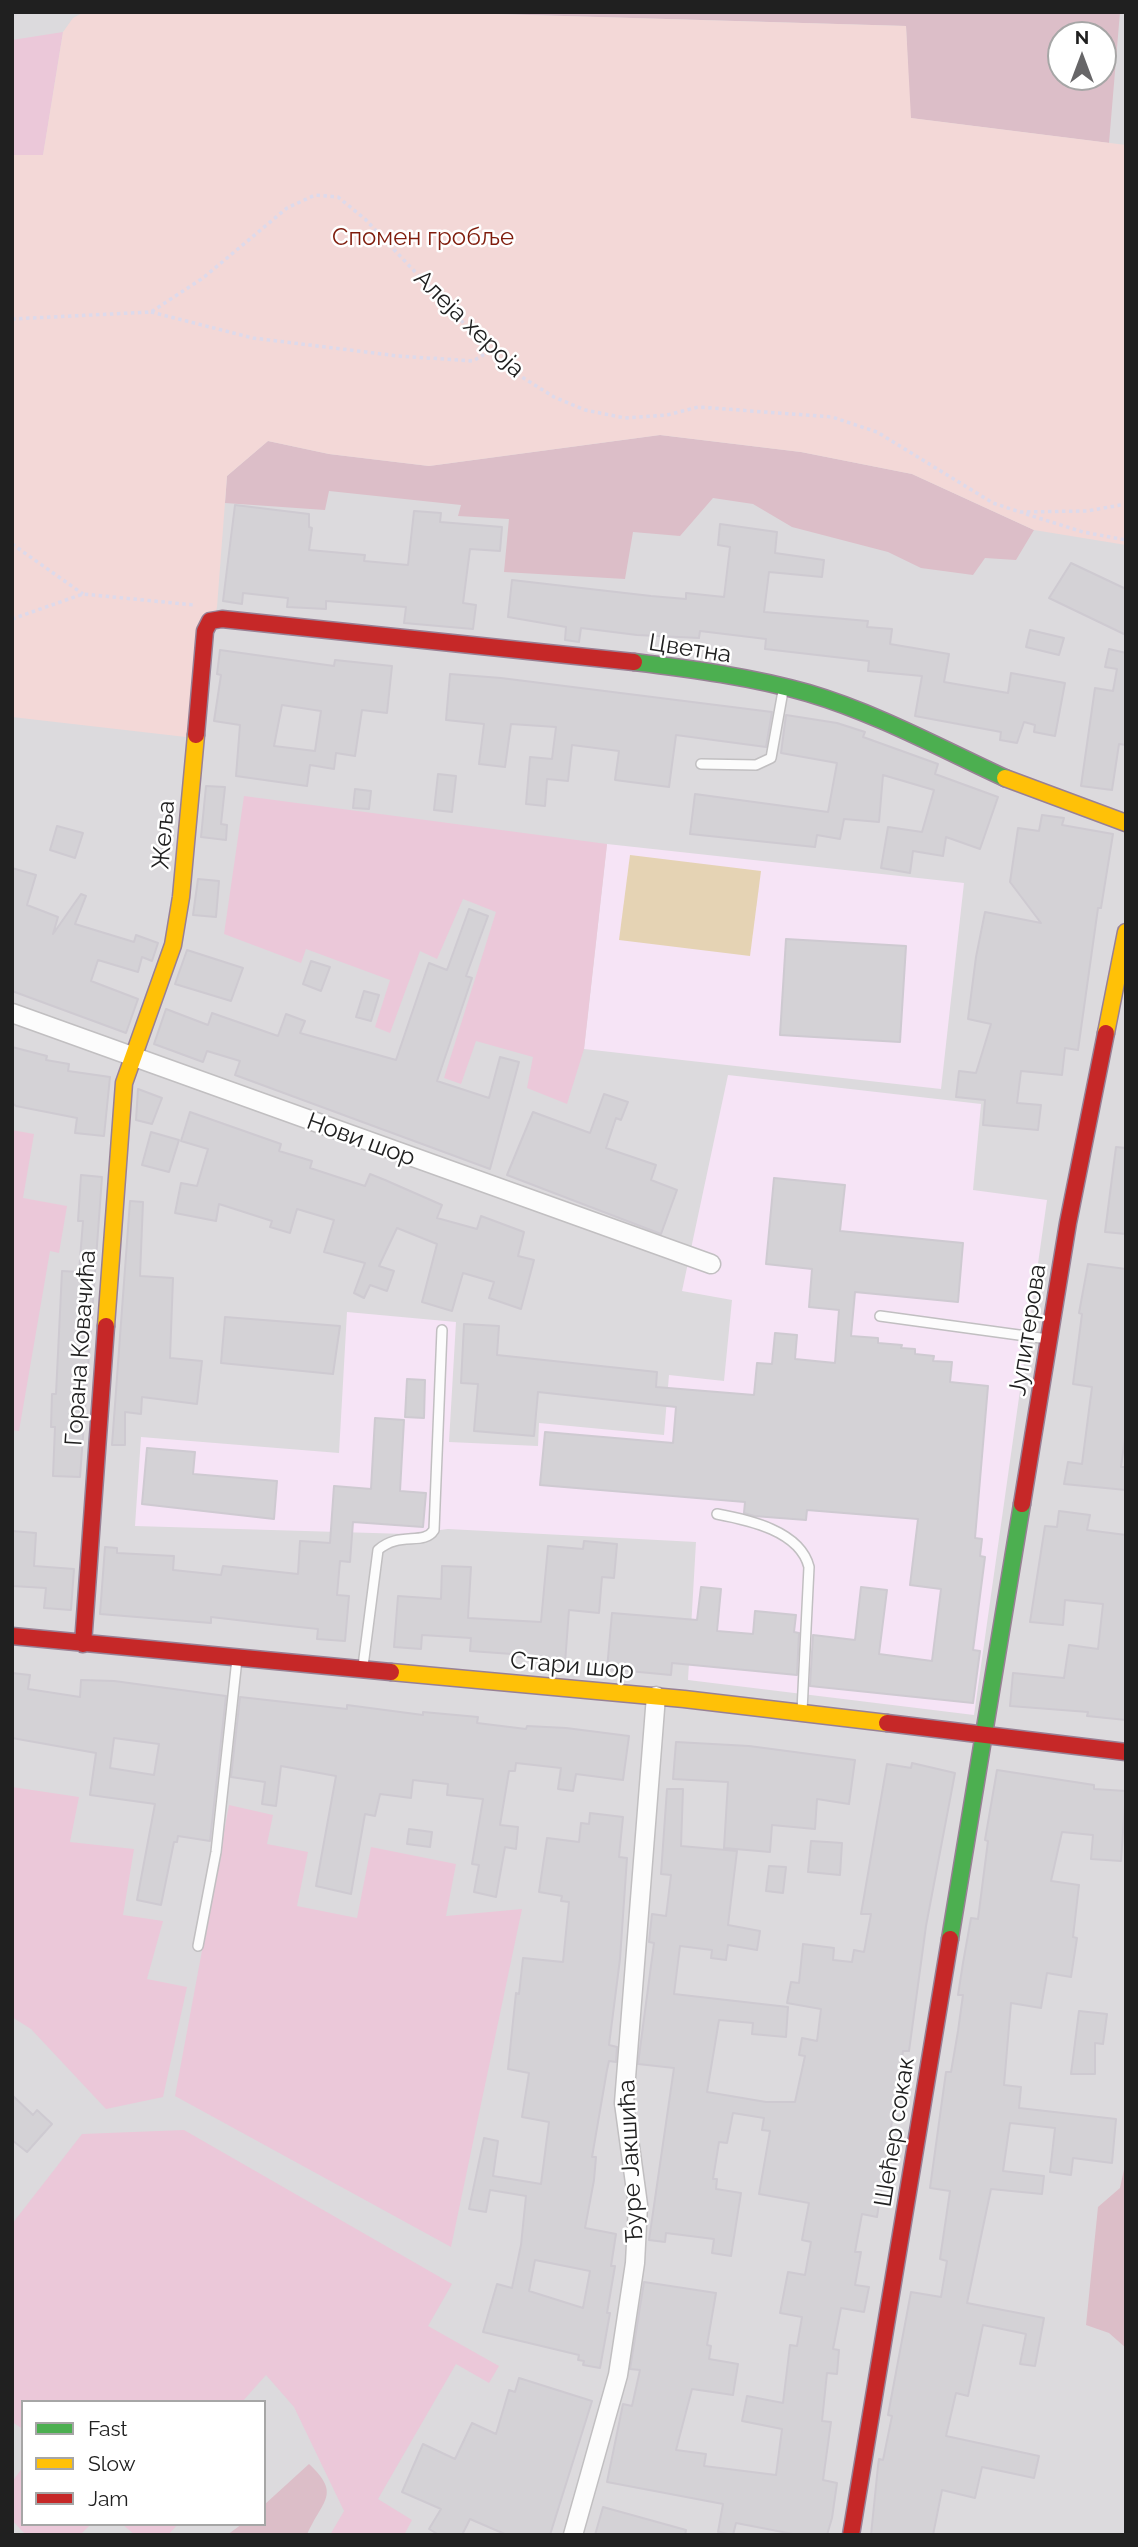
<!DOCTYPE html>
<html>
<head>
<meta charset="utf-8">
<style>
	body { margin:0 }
	#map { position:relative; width:1138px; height:2547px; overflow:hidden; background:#ece8ee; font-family:Raleway,sans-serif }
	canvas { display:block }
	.frame { position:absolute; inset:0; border:14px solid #202020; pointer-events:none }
	.legend { position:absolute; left:21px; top:2400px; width:245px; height:126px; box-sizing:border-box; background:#fff; border:2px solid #a6a6a6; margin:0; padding:9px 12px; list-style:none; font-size:21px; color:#202020 }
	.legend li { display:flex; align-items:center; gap:14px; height:35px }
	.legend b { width:35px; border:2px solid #a6a6a6 }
	.north { position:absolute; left:1047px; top:21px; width:70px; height:70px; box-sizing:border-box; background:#fff; border:2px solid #a6a6a6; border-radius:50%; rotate:0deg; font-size:19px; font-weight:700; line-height:28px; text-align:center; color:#202020 }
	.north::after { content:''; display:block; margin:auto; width:24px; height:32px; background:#676668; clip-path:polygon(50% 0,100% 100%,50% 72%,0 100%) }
</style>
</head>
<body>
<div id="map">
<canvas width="1138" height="2547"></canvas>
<div class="frame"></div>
<ul class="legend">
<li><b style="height:9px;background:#4caf50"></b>Fast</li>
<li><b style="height:9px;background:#ffc107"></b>Slow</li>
<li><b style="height:9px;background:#c62828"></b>Jam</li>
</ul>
<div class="north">N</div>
</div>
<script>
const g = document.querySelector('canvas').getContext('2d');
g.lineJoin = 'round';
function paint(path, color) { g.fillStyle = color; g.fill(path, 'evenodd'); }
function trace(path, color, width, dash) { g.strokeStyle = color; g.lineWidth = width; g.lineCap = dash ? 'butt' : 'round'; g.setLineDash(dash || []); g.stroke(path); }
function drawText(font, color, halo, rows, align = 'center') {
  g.font = font + ' Raleway,sans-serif'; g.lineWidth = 5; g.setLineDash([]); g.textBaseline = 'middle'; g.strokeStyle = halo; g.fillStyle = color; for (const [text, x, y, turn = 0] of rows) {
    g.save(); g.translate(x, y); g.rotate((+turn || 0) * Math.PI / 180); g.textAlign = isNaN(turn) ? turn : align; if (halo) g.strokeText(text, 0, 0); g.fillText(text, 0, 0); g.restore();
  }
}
paint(new Path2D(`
	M12,12h1114v2523h-1114zM1061,35h42v42h-42zM23,2402h241v122h-241z`), '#dcdadd');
paint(new Path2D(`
	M607,844l357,39 -23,206 -357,-40z
	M728,1075l253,29 -8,86 74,10 -73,515 -286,-35 8,-138 -248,-13 -41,5 -272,-8 6,-89 198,16 8,-141 109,10 -7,120 89,4 1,-23 125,12 5,-60 55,6 8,-81 -50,-9z`), '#f6e4f6');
paint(new Path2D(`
	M63,32l-20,124 -31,-1v-115z
	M244,796l363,48 -23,205 -17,55 -40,-16 6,-31 -57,-16 -15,43 -17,-6 52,-166 -33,-13 -26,60 -17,-8 -30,82 -15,-6 15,-47 -84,-31 -5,14 -77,-29z
	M12,1130l22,4 -11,64 44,8 -8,47 -9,-2 -31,180 -7,-1z
	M12,1787l67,10 -9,45 64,7 -11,66 40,6 -16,58 40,8 -24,110 -57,12 -75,-80 -19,-12z
	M229,1805l44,10 -6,29 41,8 -11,54 60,12 14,-71 85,17 -10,52 76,-7 -71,338 -276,-151z
	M184,2130l268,154 -24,42 71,40 -10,17 -33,-19 -78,135 34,21 -8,15h-74l14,-24 -50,-104 -28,-32 -24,27h-219v27l-11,-7v-198l70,-90z
	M23,2467v57h68l-11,11h-54l-14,-15v-38z
	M122,2524h56l-10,11h-33z`), '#ebc8d9');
paint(new Path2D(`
	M427,12h693l-11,131 -199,-25 -4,-92zM1061,35h42v42h-42z
	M660,435l141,17 111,22 122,56 -18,30 -31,-2 -12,17 -52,-7 -33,-16 -96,-25 -39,-23 -40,-6 -33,38 -47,-4 -8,47 -121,-7 5,-53 -51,-3 3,-11 -132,-14 -4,19 -100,-7 2,-27 41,-35 61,13 100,12z
	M1126,2160v188l-17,-15 -23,-8 12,-118 22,-19z
	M309,2464c33,31 13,36 -2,71h-80l15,-11h22v-19z`), '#dcbec8');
paint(new Path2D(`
	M84,12h343l479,14 5,92 215,27v400l-92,-15 -122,-56 -111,-22 -141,-17 -231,31 -100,-12 -61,-13 -41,35 -10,131 -31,130 -174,-20v-562h31l20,-123 10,-14z`), '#f3d8d7');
paint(new Path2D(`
	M630,855l131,16 -11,85 -131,-16z`), '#e5d3b4');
const building = new Path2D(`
	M235,505l74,9v13l3,1 -3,22 56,5 -1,6 44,4 6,-54 27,2 -1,9 62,5 -2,24 -30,-2 -7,54 13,2 -3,24 -69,-6 2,-16 -80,-6v8l-39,-2 1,-9 -45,-5 -1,11 -19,-3z
	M720,524l57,8 -2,21 49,7 -2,17 -53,-5 -5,40 104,9 -1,6 25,2 -2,15 59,10 -5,28 64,11 3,-20 54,10 -10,53 -21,-4 1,-7 -11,-3 -7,21 -17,-3 1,-8 -86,-16 7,-40 -54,-5 1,-10 -104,-12 1,-10 -66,-8 -1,7 -62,-3 -56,-7 -2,14 -14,-2 1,-13 -58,-10 4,-37 139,16 35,3v-6l38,4 6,-50 -12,-2z
	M1071,563l55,26v46l-77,-37z
	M1030,630l34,8 -5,17 -33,-8z
	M1109,649l17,4v92l-7,-1 -7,46 -31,-4 14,-98 18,3 4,-22 -12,-2z
	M220,650l114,16 1,-6 57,6 -5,47 -25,-3 -7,46 -19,-3 -2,16 -24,-4 -3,21 -71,-10 4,-51 -26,-4 7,-46 -4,-1zM282,705l39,6 -6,40 -41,-5z
	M450,674l51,4 271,34 -6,35 -90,-12 -7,52 -54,-7 4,-29 -47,-6 -4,36 -21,-2 -2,27 -19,-2 4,-47 22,2 4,-32 -45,-3 -6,43 -26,-3 5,-40 -38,-4z
	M786,715l51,8 28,9 -2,5 75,27 -3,10 63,23 -18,52 -34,-12 -3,19 -30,-5 -3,22 -29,-5 7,-41 34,5 12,-42 -51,-15 -4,47 -35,-3 -4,20 -23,-4 -2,12 -125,-13 5,-40 133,18 9,-49 -56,-10z
	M438,774l18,2 -4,36 -18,-2z
	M206,786l19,1 -4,37 6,1 -1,15 -25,-3z
	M355,789l16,2 -2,18 -16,-1z
	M1042,815l22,3 -2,7 51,9 -12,74h-3l-20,142 -13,-2 -3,27 -41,-4 -4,32 24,2 -3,25 -55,-5 2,-25 -29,-3 3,-26 17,2 15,-49 -23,-5 8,-62 9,-45 56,11 -31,-41 8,-54 21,3z
	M57,826l26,7 -8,25 -25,-8z
	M12,868l24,7 -9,30 31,12 -5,17 28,-40 5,2 -11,28 59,18 2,-7 22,8 -6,18 -10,-4 -4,15 -40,-12 -7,21 47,18 -12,34 -114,-42z
	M198,879l21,2 -3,36 -23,-2z
	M469,909l19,7 -22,60 6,2 -35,103 52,17 11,-41 19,5 -29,107 -255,-94 5,-14 -33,-10 -4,11 -49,-18 12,-35 42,16 4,-12 66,23 8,-22 19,7 -5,12 96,27 33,-97 18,7z
	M786,939l120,7 -6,96 -120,-7z
	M187,950l56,18 -12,33 -56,-17z
	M311,961l19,6 -9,24 -18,-7z
	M364,991l15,4 -8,26 -15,-4z
	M12,1047l35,9 -1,4 23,4 -1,7 42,6 -6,59 -29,-3 2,-15 -61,-12 -4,-3z
	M138,1089l24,9 -10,26 -16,-4z
	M604,1094l24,8 -7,18 -5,-2 -10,30 50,17 -5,15 26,10 -16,44 -154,-59 26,-63 57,21z
	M190,1112l91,32 -2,7 33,10 -2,7 55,18 5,-12 15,6 57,25 -5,13 40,11 4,-13 43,16 -6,24 16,4 -13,49 -32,-11 5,-16 -31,-9 -11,38 -30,-9 15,-58 -40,-16 -18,38 15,5 -7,20 -17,-6 -6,13 -10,-5 11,-30 -41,-11 10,-32 -37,-11 -7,24 -20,-6 2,-6 -53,-17 -3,17 -41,-8 6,-30 16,3 11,-37 -27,-8z
	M151,1132l28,8 -10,32 -27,-7z
	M1116,1147l10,1v86l-21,-2z
	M81,1175l21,2 -22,300 -27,-1 2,-49h-4l1,-33h4l6,-123 17,1 4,-51h-5z
	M774,1178l71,7 -5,46 123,12 -5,59 -103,-10 -4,44 27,2v5l24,2 -1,3 14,1v5l19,2 -1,5 19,1 -2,20 38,4 -13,152 7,1 -2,17 5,1 -12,93 7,1 -7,52 -163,-17 3,-51 42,5 6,-53 26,3 -8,64 53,7 9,-72 -31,-4 8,-66 -111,-9 -1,10 -52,-4 -10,-3 1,-11 -205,-17 5,-53 128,11 3,-36 -138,-15 -4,44 -60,-5 4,-47 -17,-1 3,-59 35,2 -2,29 160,17 -1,15 98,8 3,-32 15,1 3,-31 22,2 -2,24 40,4 4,-53 -30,-3 3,-38 -46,-5z
	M130,1201l13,1 -3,74 33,2 -3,80 32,3 -5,43 -55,-7 -1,17 -16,-2v33h-13z
	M1088,1264l38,5v162l-5,36h5v23l-62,-6 4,-22 14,2 10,-77 -19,-3 9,-70 -3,-1z
	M225,1317l115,9 -7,48 -112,-11z
	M407,1379l18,1 -1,38 -19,-1z
	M375,1418l29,2 -4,71 26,2 -3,34 -70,-5 -3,40 -10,-1 -3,34 12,1 -4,45 -28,-2 1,-10 -38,-4 -69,-8v6l-111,-9 5,-67 12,1v5l57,3 -1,14 48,5 2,-9 75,8 2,-33 30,2 4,-57 37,3z
	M147,1448l48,4 -2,22 84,7 -3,38 -132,-15z
	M1059,1511l31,4 -3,15 39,5v185l-39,-4 1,-4 -78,-6 3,-33 51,5 5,-33 29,4 5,-45 -38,-4 -2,25 -33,-3 15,-96 12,1z
	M12,1531l24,2 -2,33 40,3 -3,41 -27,-2 2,-20 -34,-2z
	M584,1541l33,3 -3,34 -12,-1 -3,36 -30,-3 -4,53 -54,-7 1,-2 -42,-3 1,-13 -49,-3 -1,14 -27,-2 4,-51 43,3 1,-33 29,1 -3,51 73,4 7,-76 35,3z
	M701,1587l20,2 -4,42 36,3 2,-23 41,4 -2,17 5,1 -2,42 -125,-12 -1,12 -64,-6 5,-56 85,7z
	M12,1673l18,2 -2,14 52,8 1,-17 33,1 112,15 -16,145 -32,-5 -1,6h-3l-13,63 -24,-5 18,-96 -65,-9 6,-42 -84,-15zM114,1738l45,6 -5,31 -44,-7z
	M240,1697l107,12v-4l76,10v-3l55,5 -1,6 49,6 1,-3 39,2 63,8 -6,44 -47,-6 -3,17 -15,-2 3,-21 -45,-5 -1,8h-6l-9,54 18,2 -2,22 -11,-2 -9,50 -22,-5 5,-27 -7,-1 11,-65 -36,-4 1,-11 -35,-4 -2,18 -31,-4 -5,22 -10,-2 -14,80 -35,-8 20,-110 -55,-10 -5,40 -14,-2 3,-22 -34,-5z
	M676,1742l73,4 106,14 -6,44 -32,-5 -2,30 -43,-4 -2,27 -46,-4 4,-66 -55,-3z
	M912,1763l43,10 -29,153 -17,125h-6l-26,166 -15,-3 -7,38h6l-6,33 14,2 -5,25 -23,-4 -8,41 6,1 -2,24 -10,-1 -5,48 9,1 -8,58 14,3 -5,35 -5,17h-29l-62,-12 -3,12 -15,-3 5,-28 -116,-22 16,-78 9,2 8,-36 -10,-1 14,-87 72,11 -9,52 4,1 -2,13 29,5 -5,31 -41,-6 -16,61 30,4 -2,12 72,9 6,-46 -40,-8 5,-25 36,7 7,-58 7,1 5,-29 -22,-4 8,-41 17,3 6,-33 -9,-2 7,-37 -50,-9 11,-63 -8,-1 2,-12 -31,-5 -6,30 -8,-1 -6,37h4l-1,10 25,4 -10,63 -19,-3 2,-14 -48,-6 -1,9 -16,-2 25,-172 -36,-4 16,-121 -5,-1 3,-28 14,2 5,-41 -10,-1 6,-85h16l-2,57 56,5 -9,74 32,6 -3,19 -29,-5 -2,15 -15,-2 1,-8 -32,-4 -6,48 114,13 -2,30 -34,-3 1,-11 -34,-3 -12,72 59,10h29l10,-46 -6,-1 3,-17 15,3 4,-32 -34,-6 4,-21 8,1 4,-39 31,4 -1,12 19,2 2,-12 10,2 7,-38h-10l26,-150 24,4z
	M997,1770l97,15v4l32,2 -5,70 -30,-2 2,-24 -31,-3 -11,49 28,4 -6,52 4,1 -6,39 -24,-4 -6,35 -30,-5 -7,82 17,2 -2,21 97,11 -4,44 -39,-5 -2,17 -21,-3 5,-44 -45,-5 -7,48 41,5 -2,18 -51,-5 -24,114 77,15 -9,48 -15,-2 6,-30 -43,-9 -15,71 -12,-3 -10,43 93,20 -5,22 -52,-11 -7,31 -33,-8 -9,45h-62l7,-69 1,-7 4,1 9,-44 -4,-1 23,-123 30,5 6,-36 -7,-2 10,-68 -20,-3 16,-116h5l7,-41 5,-36h-5l5,-32 8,-45 7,1 10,-78 -3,-1z
	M590,1813l33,4 -4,40 8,1 -7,101 -11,86 8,2 -1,15 -7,-1 -2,9 -15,87h4l-2,23 -9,48 31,6 -5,32h4l-8,47h3l-10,55 -17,-3 1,-4 -6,-1 1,-5 -96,-23 14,-48 15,4 9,-43 5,-49 -36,-6 -4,22 -17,-3 15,-71 14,3 -5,35 48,8 8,-62 -27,-5 7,-44 -21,-4 8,-76 3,1 4,-36 40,4 6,-60 -8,-1 1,-5 -23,-4 8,-54 32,4 2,-19 8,1zM535,2260l55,11 -7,37 -54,-17z
	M409,1829l23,3 -2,15 -23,-3z
	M811,1841l31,2 -2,32 -32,-3z
	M769,1866l17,1 -3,26 -17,-2z
	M1079,2011l28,3 -4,30 -8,-1v31h-24z
	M12,2095l21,20 4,-5 15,14 -25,28 -15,-12z
	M519,2378l73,23 -42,134h-43l-37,-16 -8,16h-23l-10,-6 12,-20 -39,-17 21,-48 32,15 17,-36 24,11 13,-44 6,2z
	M603,2507l83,23 -1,5h-90z`);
paint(building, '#d4d2d6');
trace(building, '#cecad1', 2);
const lane = new Path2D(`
	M701,764l55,1 15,-7 12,-67
	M880,1316l168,23
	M717,1514c32,6 83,17 92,53l-7,144
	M363,1666l15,-116c21,-19 46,-4 56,-20l8,-200
	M198,1946l18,-94 21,-193`);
const street = new Path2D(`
	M12,1013l699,251
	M573,2535l45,-160 17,-112 3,-58 -14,-102 32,-407`);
const fast = new Path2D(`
	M634,662c58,7 118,15 174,31 68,20 132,55 197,85
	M950,1939l72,-435`);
const slow = new Path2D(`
	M1005,778l121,45
	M1106,1033l20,-101
	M106,1326l18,-243 49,-138 8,-48 15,-162
	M391,1672l293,27 203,24`);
const jam = new Path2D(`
	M196,735l9,-104 5,-10 12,-2 412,43
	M1022,1504l46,-281 38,-190
	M12,1636l379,36
	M83,1644l23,-318
	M887,1723l239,29
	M851,2535l99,-596`);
trace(lane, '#c1bfc1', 12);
trace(street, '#c1bfc1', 21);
trace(fast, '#988095', 19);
trace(slow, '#988095', 19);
trace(jam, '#988095', 19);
trace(new Path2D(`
	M151,312l102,26 145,18 75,5 17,-10
	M12,319l139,-7 52,-34 84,-70 28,-13 23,2 27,22 125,132 27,23 37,23 31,13 40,8 42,-3 31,-8 134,10 45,15 116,71 27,9 67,-1 39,-7
	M1026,514l57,18 43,8
	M12,544l71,50
	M12,619l71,-25 111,11`), '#dddaeb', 3.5, [3.5, 3.5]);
trace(lane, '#fcfcfc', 9);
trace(street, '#fcfcfc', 18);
trace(fast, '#4caf50', 16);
trace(slow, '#ffc107', 16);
trace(jam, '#c62828', 16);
drawText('24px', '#7f1c0c', '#fff', [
	["Спомен гробље",423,238]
]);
drawText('24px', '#202020', '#fff', [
	["Алеја хероја",469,324,44],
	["Цветна",690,649,9],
	["Жеља",164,835,-85],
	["Нови шор",361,1140,20],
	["Јупитерова",1028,1330,-81],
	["Горана Ковачића",81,1348,-86],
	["Стари шор",572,1666,5],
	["Шећер сокак",895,2132,-81],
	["Ђуре Јакшића",631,2161,-93]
]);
</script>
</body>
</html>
